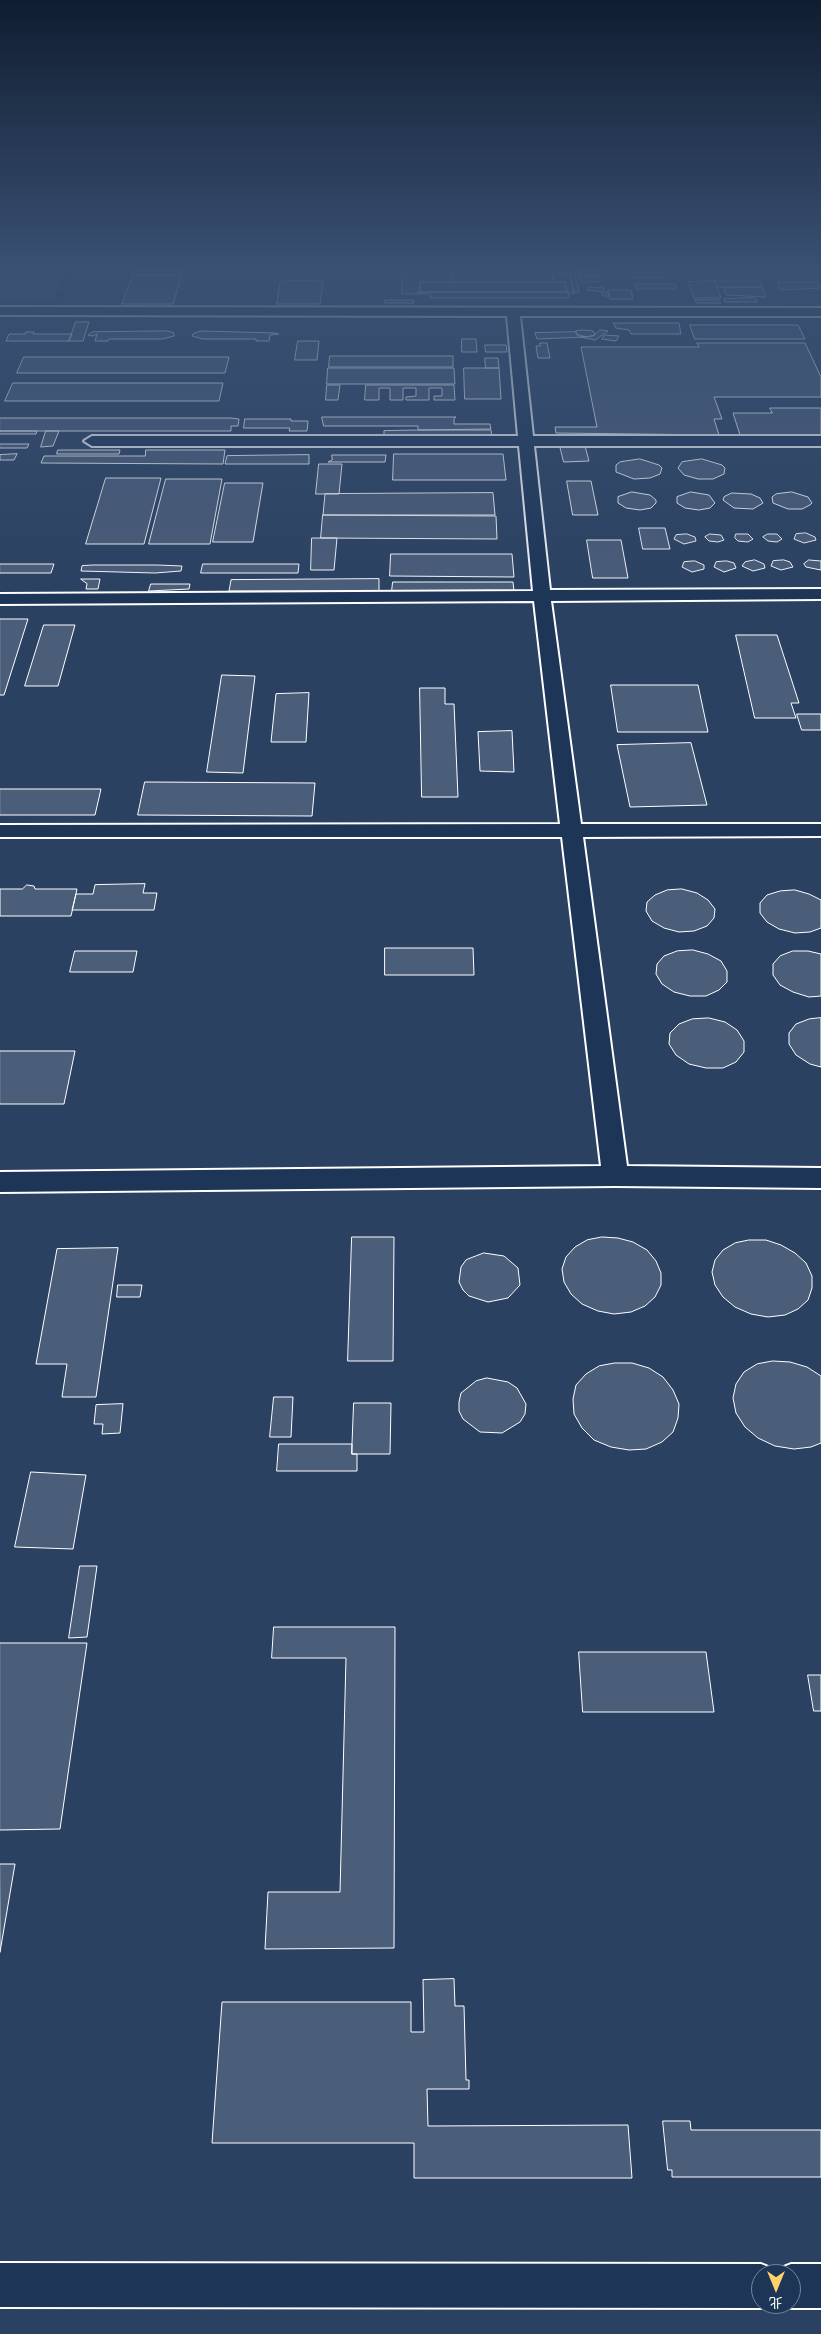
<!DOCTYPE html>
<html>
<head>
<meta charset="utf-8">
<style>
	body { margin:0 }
	#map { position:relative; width:821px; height:2334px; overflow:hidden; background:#1d3557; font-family:Delius,"LXGW WenKai TC",sans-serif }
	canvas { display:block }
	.north { position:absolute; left:751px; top:2264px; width:50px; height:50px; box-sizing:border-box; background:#1d3557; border:1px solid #77869a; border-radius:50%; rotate:180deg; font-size:14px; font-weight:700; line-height:20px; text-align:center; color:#fff }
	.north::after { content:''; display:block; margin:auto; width:18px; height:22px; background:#ffd166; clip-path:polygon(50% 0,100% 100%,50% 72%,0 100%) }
</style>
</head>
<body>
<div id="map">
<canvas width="821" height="2334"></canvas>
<div class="north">北</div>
</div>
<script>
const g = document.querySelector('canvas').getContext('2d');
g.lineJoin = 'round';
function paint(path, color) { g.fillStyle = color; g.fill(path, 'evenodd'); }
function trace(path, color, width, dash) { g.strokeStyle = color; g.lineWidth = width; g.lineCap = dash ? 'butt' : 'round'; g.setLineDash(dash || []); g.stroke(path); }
paint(new Path2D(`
	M75,271h746v2063h-821v-2016h55zM761,2274h30v30h-30z`), '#2a4161');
paint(new Path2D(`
	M0,271h66l-13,30h-53z`), '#364b69');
const building = new Path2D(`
	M134,271h50l-2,4h-49z
	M579,271h20l1,5h-20z
	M551,272l24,2 4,18h-5l-4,-18z
	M655,272h8l2,6h-31l-1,-5z
	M402,274h50v8h-32v10l-2,2h-16z
	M452,274h101l1,8h-102z
	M553,274h17l4,20 -7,-2 -2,-10h-11z
	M133,275h49l-9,29h-51z
	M580,276h18l2,6h-18z
	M281,280l42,1 -3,23h-43z
	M715,281l6,17h-27l-6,-16z
	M715,281h45l2,6h-45z
	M420,282h145l2,10h-147z
	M778,282h39l3,6 -39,2z
	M635,284h40l1,5h-39z
	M588,287l16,1 1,5h4v3h-6l-1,-4 -14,-2z
	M723,287h39l4,10 -39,-2z
	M608,290h23l2,9h-23z
	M418,292h150l1,6h-139v-4h-12z
	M755,298l2,4h-32l-1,-3z
	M385,300h29v3h-29z
	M695,300h24l2,3h-24z
	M76,322h13l-6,19h-14z
	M614,323h65l2,11h-50l-2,-4 -13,-2z
	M690,325h108l7,14h-110z
	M584,330l9,1 2,4 -9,2 -10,-3v-3z
	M600,330l8,1 -13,9 -14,-3 12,-1z
	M168,331l6,2v3l-12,3h-53l-1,2h-13l2,-7 -4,2 -5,-1 4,-3z
	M201,331l75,2 3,1 -9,1 -1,6h-13v-2h-53l-11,-3 1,-2z
	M26,332h8l-1,2h39l-3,7h-63l3,-7h16z
	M576,332l2,4 8,1 -49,2 -2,-6z
	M605,335l14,1 -3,5 -14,-2z
	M462,339h14l1,13h-15z
	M298,341h21l-2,19h-22z
	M540,343h7l3,15h-12l-2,-12h4z
	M697,343h108l16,34v20h-107l8,22h-8l5,16 -163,-2 -1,-6h42l-16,-80h118z
	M485,345h21l1,7h-21z
	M330,356h123v11h-124z
	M24,357h205l-4,16h-208z
	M485,358h13l1,10h-13z
	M328,368h126l1,16h-128z
	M464,368h35l2,31h-36z
	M13,383h210l-4,18h-214z
	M327,385h13l-2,15h-12z
	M366,385h88l1,15h-21v-4h8v-8h-13v12h-23v-3l10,-1v-8h-13v12h-13v-12h-11v12h-14z
	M770,408h51v27h-81l-7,-22h39z
	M322,417h134l-2,2v5h36l1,5 -73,1v-4h-94z
	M0,418h231l8,1 -1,7h-7v5h-231z
	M245,419h46v2h17l-1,10h-18l1,-3h-46z
	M418,430h73l1,7h-108v-6z
	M0,431h37l-1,3h-36z
	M46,431h13l-6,15 -12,1z
	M0,444h29l-2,4h-27z
	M560,446h25l4,15 -25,1z
	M58,450h62l-1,4h-62z
	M146,450h79l-2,14 -182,-1 3,-7h101z
	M17,454l-3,6h-14v-5z
	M394,454h109l3,26h-113z
	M309,455v9h-84l2,-8z
	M332,455h54l-1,7h-57l4,-2z
	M640,459l19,6 3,3 -2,6 -10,4 -16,1 -18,-7v-7l4,-3z
	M702,459l20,6 3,3 -1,6 -11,5h-15l-14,-4 -6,-7 4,-6z
	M319,464h23l-3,30h-23z
	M106,478h55l-17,66h-58z
	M166,479h56l-12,65h-61z
	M567,481h24l7,34h-25z
	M225,483h38l-10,59h-40z
	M632,492l18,3 6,5v3l-5,5 -11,2 -14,-2 -8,-5v-6z
	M691,492l18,3 6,8 -5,5 -11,2 -14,-2 -8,-5v-6z
	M792,492l16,5 4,6 -2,2 -8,4h-14l-15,-6 -1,-6 4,-3z
	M493,493l2,22h-172l2,-21z
	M732,493l19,1 9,4 3,5 -10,6 -19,-1 -11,-8 1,-3z
	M323,515l173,1 1,23 -176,-1z
	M639,528h26l5,21h-27z
	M806,533l9,4 1,3 -12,3 -10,-4 2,-5z
	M687,534l8,3 1,4 -12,3 -10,-5 2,-4z
	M710,534l11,1 3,5 -6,2 -9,-1 -4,-4z
	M736,534h12l5,5 -5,3 -10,-1 -3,-3z
	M768,534h9l5,5 -5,3 -9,-1 -5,-4z
	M312,538h25l-3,32h-23z
	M587,540h34l7,38h-35z
	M391,554h121l2,23 -124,-1z
	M755,560l9,4 1,4 -12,3 -11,-5 3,-4z
	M784,560l6,2 3,5 -12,3 -10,-4 2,-5z
	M809,560l12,1v9l-15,-3 -2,-3z
	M695,561l9,4v4l-12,3 -10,-5 2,-5z
	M727,561l7,2 2,5 -12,4 -10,-5 2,-5z
	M0,564h54l-3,9h-51z
	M203,564h96l-1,9h-97z
	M93,565h64l25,1 -1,5 -26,2 -74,-2 1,-5z
	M81,579h19l-2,10h-12l1,-5z
	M379,579v12h-150l2,-11z
	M393,582h120l1,9h-122z
	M151,584h39l-1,5 -40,2z
	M0,619h28l-24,76h-4z
	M44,625h31l-17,61h-33z
	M736,635h41l22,68h-8l5,15h-41z
	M222,675l33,1 -12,97 -36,-1z
	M611,685h87l10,47h-90z
	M420,688h25v16h9l4,93h-36z
	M309,693l-3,49h-35l5,-48z
	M797,714h24v16h-19z
	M512,731l2,41 -34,-1 -2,-39z
	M691,743l16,62 -77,2 -13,-62z
	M145,782l170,1 -3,33 -174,-1z
	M0,789h101l-6,26h-95z
	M145,884l-2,9h14l-3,17h-82l4,-16h17l2,-9z
	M27,885l7,1 1,3h42l-6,27h-71v-27h22z
	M682,889l15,4 11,7 7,9 -1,9 -7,8 -13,5 -15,1 -15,-4 -12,-7 -6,-10 1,-9 8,-7 12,-5z
	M795,890l14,4 12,6v28l-11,4 -15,1 -16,-4 -12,-7 -7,-9v-10l7,-8 13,-4z
	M385,948h88l1,27h-89z
	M693,950l15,4 13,7 6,10v11l-8,8 -13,6h-16l-16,-4 -12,-8 -6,-10 1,-10 7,-8 13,-5z
	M75,951h62l-4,21h-63z
	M793,951h15l13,3v42l-12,1 -16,-5 -13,-7 -7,-10v-11l7,-8z
	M709,1018l16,4 12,8 7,11v11l-8,10 -13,6h-17l-17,-4 -13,-9 -7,-11 1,-11 9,-9 13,-5z
	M821,1018v49l-11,-3 -14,-9 -7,-11v-11l7,-9 13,-5z
	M0,1051h75l-11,53h-64z
	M352,1237h42l-1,124h-45z
	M602,1237l16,1 15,4 14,8 9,11 5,12v12l-6,12 -10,9 -14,6 -17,2 -16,-3 -16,-7 -11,-10 -7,-12 -2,-13 4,-12 9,-10 12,-7z
	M749,1240h17l15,5 14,8 11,10 6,13v12l-4,12 -10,9 -13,6 -17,2 -17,-3 -16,-7 -12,-10 -8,-12 -3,-13 3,-12 8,-10 12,-7z
	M118,1248l-22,149h-34l5,-33h-31l21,-115z
	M484,1253l20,3 14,12 2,17 -12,13 -20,4 -19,-6 -6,-6 -4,-8 2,-15 5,-7z
	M118,1285h24l-2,12h-23z
	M773,1361l17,1 17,5 14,9v67l-10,4 -17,2 -19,-3 -17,-8 -13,-11 -9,-14 -3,-15 3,-14 8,-12 13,-8z
	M615,1363h17l17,5 14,9 10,13 6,14 -1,14 -5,14 -11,10 -16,7 -17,1 -18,-3 -17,-7 -12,-12 -8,-14 -1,-15 3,-14 10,-11 13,-8z
	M487,1378l21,4 9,6 9,16 -1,10 -5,8 -18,11 -22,-1 -17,-13 -4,-8v-9l2,-9 15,-12z
	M274,1397h19l-2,40h-21z
	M354,1403h37l-1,51h-38z
	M123,1404l-3,29 -18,1 1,-10h-9l2,-19z
	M279,1444h73v10h5v17h-80z
	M31,1472l55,3 -13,74 -58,-2z
	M80,1566h17l-10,71 -18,1z
	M274,1627h121l-1,321 -129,1 3,-57h72l6,-234h-74z
	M0,1643h87l-27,186 -60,1z
	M579,1652h127l8,60h-131z
	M808,1675h13v36h-7z
	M0,1864h15l-15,88z
	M454,1979l1,27h9l2,74h3v9h-42l1,37 200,-1 4,53h-218v-35h-202l10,-141h189v30h13l-1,-52z
	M663,2121h27l1,9h130v47h-149v-7h-4z`);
paint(building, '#4a5d79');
trace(building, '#fff', 1);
const street = new Path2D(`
	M0,307l821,1v8h-301l13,120h288v10h-287l16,144 271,-1v10l-270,2 30,223h240v12l-238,1 44,329 194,2v20l-206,-2 -615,6v-20l601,-6 -39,-329h-562v-12l560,-1 -26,-223 -534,3v-10l533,-3 -14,-145h-427l-8,-5 8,-5h426l-11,-120 -507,-1z
	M0,2263l761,1 15,6 15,-6h30v44h-30l-9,-4h9v-30h-30v30h9l-9,4 -761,-1z`);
trace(street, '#fff', 4);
paint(street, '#1d3557');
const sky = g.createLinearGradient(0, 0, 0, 598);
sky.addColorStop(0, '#101d30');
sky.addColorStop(0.45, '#3a5174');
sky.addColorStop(1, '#3a517400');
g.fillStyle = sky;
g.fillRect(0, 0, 821, 598);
</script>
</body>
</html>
